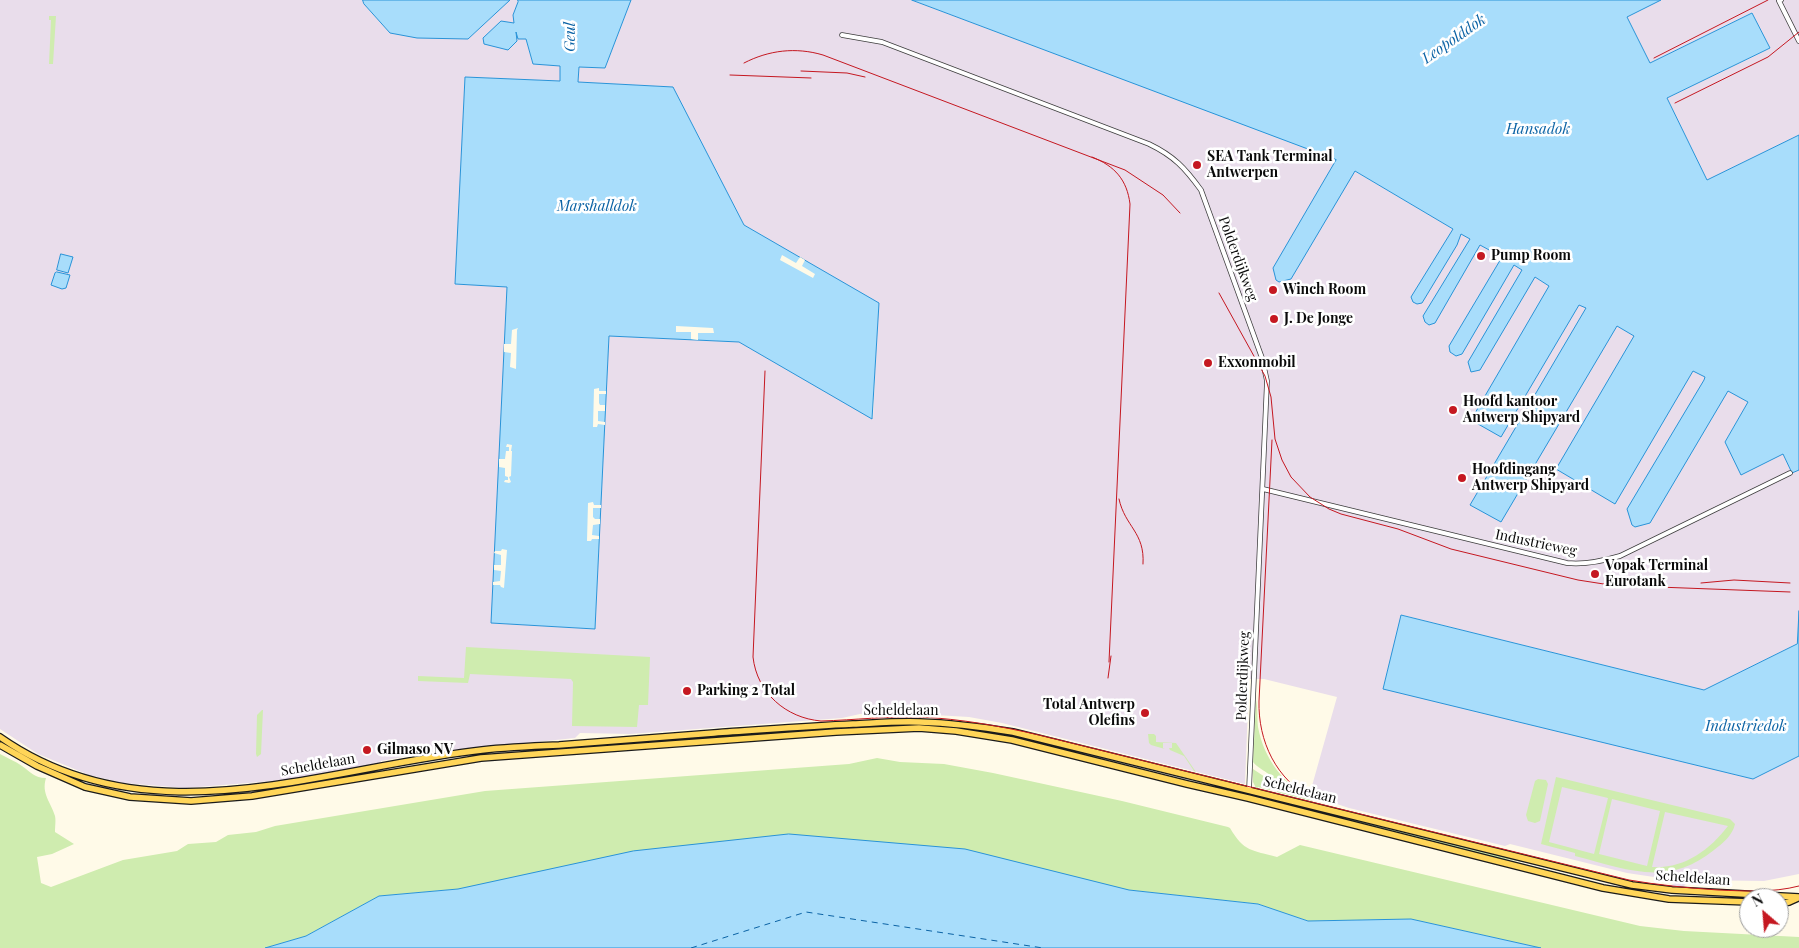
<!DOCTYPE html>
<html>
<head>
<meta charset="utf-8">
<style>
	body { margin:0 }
	#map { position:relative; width:1799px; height:948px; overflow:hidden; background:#fffae8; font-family:"Playfair Display",serif }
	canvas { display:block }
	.north { position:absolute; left:1739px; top:888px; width:50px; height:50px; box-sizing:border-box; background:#fff; border:1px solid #9d9d9d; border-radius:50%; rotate:333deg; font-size:14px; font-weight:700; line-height:20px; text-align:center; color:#0a0a0a }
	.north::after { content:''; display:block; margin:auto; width:18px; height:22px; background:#c51821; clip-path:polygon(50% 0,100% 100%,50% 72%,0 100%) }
</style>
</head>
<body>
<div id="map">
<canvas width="1799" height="948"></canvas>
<div class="north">N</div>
</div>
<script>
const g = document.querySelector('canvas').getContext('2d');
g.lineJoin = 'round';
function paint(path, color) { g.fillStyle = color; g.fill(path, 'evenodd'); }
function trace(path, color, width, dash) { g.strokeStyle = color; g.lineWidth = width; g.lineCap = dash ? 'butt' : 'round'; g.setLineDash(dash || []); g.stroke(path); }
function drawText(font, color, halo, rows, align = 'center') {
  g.font = font + ' "Playfair Display",serif'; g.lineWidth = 5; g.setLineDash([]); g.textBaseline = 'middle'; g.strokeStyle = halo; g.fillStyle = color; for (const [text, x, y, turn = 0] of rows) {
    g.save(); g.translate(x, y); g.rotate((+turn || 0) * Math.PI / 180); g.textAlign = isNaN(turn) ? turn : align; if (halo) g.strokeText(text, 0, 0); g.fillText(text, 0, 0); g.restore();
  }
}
paint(new Path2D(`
	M0,0h363l1,4 26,29 78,6 42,-39h8v2l-5,13 8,24h5l6,22 28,5v15l-95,-4 -10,207 52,3 -15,336 103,6 14,-293 130,6 134,76 5,-115 -134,-78 -72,-138 -94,-5 1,-15 26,1 26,-68h281l424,160 412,242 -23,40 58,12 9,19 7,-3v141l-2,33 -93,46 -302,-75 -19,73 370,91 46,-23v118l-35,7 -74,-1 -9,9 -14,-2 8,-4 -2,-8 -19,2 -27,-4 -117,-29 -5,2 -156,-38 -27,-9 -12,-6 27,-96 -73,-18h-15l-4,105 -243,-61 -33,-6 -68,-4 -41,1 -18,4 -212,16 -50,-1 -5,5 -156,16 -38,7 -1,3 -94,16 -101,8 -62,-5 -34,-8 -51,-21 -38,-25z
	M1661,0h138v135l-92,45 -40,-82 103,-50 -18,-35 -102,50 -23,-46z`), '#e9ddeb');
paint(new Path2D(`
	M49,16h7l-3,48h-4l2,-44h-2z
	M466,647l184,10 -2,48h-9l-2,22 -65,-1 1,-44 -2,-3 -101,-5 -2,9 -50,-2v-5l46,2z
	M1256,700c2,8 1,18 2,27 6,33 27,58 55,74l-36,-9c2,-18 -15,-19 -24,-30z
	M262,710h1l-2,44 -4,3 -1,-3 1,-39z
	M1148,734h6l2,2v6l20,1 20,29 -2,-1 -10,-15 -14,-6 -1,-2h3v-5h-9v5l2,1 -14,-4 -2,-2z
	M0,754c7,4 15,7 22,12 9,6 12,12 24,12 -5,16 5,24 9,38 1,4 0,11 0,16l19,12 -22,10 -15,3 4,26 10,4 72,-27 54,-9 11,-7 28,-2 12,-7 28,-3 19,-6 210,-35 364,-27 28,-6 23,4 44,2 49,9 129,28 106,26 2,1c14,24 22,22 47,29l23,-12 340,81 44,5 115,6v11h-258l-130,-29 -103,2 -50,-17 -129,-14 -671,-1 -79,7 -73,40 -41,12h-265z
	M1253,769l15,10 4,6 -2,5 -12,-3 -1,3 -4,-8z
	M1556,777l174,42 5,5c-2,11 -13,20 -21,26 -47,38 -87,19 -139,6v-3l-34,-9zM1562,787l46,11 -14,56 -45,-12zM1612,799l48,12 -13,55 -48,-12zM1665,812l63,14c-19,25 -45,43 -76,41z
	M1538,779l8,1 2,4 -8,37 -5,2 -7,-2 -2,-6 9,-34z
	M1258,796l270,66 1,1 -30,-5 -241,-59z`), '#cfecaf');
const water = new Path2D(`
	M363,0h147l-42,39 -51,-1 -27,-5 -26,-29z
	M518,0h113l-26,68 -26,-1 -1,15 95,5 71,138 135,78 -7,116 -133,-77 -130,-6 -14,293 -104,-6 16,-336 -52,-3 10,-207 95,4v-15l-27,-2 -7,-25h-8l-2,-7 1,9 -9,9 -24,-6 -1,-6 18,-17 13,2 -1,-8 5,-13z
	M912,0h749l-34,17 23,46 102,-50 18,35 -103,50 40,82 92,-45v335l-7,3 -9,-19 -42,21 -16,-33 23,-40 -20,-11 -78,132 -15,4 -3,-2 -5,-16 77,-129 1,-3 -12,-6 -78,133 -59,-35 78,-133 -17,-10 -116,196 -31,-17 116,-197 -7,-3 -78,132 -30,-17 78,-134 -14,-9 -55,93 -9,2 -3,-10 54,-92 -8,-5 -52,89 -6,2 -6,-4 -1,-6 53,-89 -22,-12 -45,78 -6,2 -4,-3 -2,-6 47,-77 -9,-5 -4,11 -35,58 -5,1 -4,-2 -2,-5 42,-68 -98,-58 -64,108 -12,3 -3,-2 -3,-12 63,-108z
	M61,254l12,3 -5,16 -11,-3z
	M57,272l13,3 -4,13 -4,1 -11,-4 4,-12z
	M1799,611v145l-46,23 -370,-90 18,-74 303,75 93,-46z
	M789,834l176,15 164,41 129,14 50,17 103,-2 130,29h-1276l41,-12 73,-40 79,-7 175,-38z`);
paint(water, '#a8ddfb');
trace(water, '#2993d8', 1);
paint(new Path2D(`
	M782,255l14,8 4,-6 5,3 -3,6 13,8 -2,4 -33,-18z
	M676,326l37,2 1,5h-16v7l-7,-1v-7h-15z
	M518,328l-1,2 -1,39 -6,-2 1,-14 -7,-1v-8h7l1,-14z
	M599,388v3h7v3h-7v9l1,2h5v6h-7v10l7,1v3l-7,-1 -1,3h-4l1,-38z
	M507,444l5,1 -1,6h1l-1,25 -2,1 2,5 -2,1 -5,-1 1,-2h3v-3l-3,-1v-8l-6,-1v-8h6l1,-8h3v-4h-3z
	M593,502l1,3h7v3h-8v9l2,2h5v5l-7,1 -1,10 7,1v3h-7l-1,2h-4l1,-38z
	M502,549l5,1 -3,38 -3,-1 -1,-2h-7v-3l7,-1 1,-10 -7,-1v-5h7v-10l-7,-2 1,-2h6z`), '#fffae8');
trace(new Path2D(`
	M691,948l115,-36 237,36`), '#0b63a5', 1, [6, 5]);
const minor = new Path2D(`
	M1781,0l-2,1 20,40
	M842,35l40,7 267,102c25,12 36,24 52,46l61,168 5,23 -18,409
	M1263,489l304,74c18,2 36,-2 53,-7l170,-83`);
const primary = new Path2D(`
	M0,737c148,104 321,31 482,13 25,-3 51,-4 77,-5 52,-4 103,-8 155,-12 46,-3 93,-7 139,-9 22,-1 45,-3 67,-2 31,1 62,5 93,10l619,153 40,5 127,7
	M0,745l37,21 48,21 45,10 61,4 61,-5 229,-38 355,-26 83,-4 37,3 56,9 175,44 61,14 355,90 66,11 80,3
	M1779,904l10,-2 9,-4`);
trace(minor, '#3d3d3d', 5.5);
trace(primary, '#1b1b1b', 8);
trace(minor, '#fff', 4);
trace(primary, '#ffd558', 5.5);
trace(new Path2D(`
	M1654,58l114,-58
	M744,63c25,-13 52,-16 79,-8l302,115 38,25 17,18
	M801,71l46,2 18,4
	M730,75l81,3
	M1675,103l93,-46 31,-25
	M1092,157c23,9 35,23 38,47l-21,458
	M1219,293l46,83 6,21 4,42 7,21 9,17 19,20 19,12 12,5 57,15 53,20 127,31 32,5
	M765,371l-12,286c4,36 33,61 68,64 34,-1 67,-5 100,-4 40,2 79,9 118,18l590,145c29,5 59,8 89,10 27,1 54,3 81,-4
	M1272,440l-13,261c-1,40 17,79 54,98
	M1119,499c6,28 26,33 24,65
	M1701,583l33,-3 56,3
	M1605,585l185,7
	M1108,678l3,-22`), '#c51821', 1);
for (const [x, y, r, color] of [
	[1197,165,5,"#c51821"],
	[1481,256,5,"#c51821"],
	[1273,290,5,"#c51821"],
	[1274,319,5,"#c51821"],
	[1208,363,5,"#c51821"],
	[1453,410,5,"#c51821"],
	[1462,478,5,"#c51821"],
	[1595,574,5,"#c51821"],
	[687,691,5,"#c51821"],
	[1145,713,5,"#c51821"],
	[367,750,5,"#c51821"]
]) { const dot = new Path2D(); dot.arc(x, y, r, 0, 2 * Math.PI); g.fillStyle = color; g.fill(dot); trace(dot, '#fff', 2); }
drawText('bold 14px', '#0a0a0a', '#fff', [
	["SEA Tank Terminal",1207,157],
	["Antwerpen",1207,173],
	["Pump Room",1491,256],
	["Winch Room",1283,290],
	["J. De Jonge",1284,319],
	["Exxonmobil",1218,363],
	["Hoofd kantoor",1463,402],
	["Antwerp Shipyard",1463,418],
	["Hoofdingang",1472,470],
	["Antwerp Shipyard",1472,486],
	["Vopak Terminal",1605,566],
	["Eurotank",1605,582],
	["Parking 2 Total",697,691],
	["Total Antwerp",1135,705,"right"],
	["Olefins",1135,721,"right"],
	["Gilmaso NV",377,750]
], 'left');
drawText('14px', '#0a0a0a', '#fff', [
	["Polderdijkweg",1238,259,70],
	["Industrieweg",1536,543,12],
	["Polderdijkweg",1243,676,-88],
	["Scheldelaan",901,711],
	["Scheldelaan",318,765,-10],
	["Scheldelaan",1300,790,14],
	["Scheldelaan",1693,878,4]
]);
drawText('italic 15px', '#0b63a5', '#fff', [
	["Geul",570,37,-90],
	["Leopolddok",1454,39,-35],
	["Hansadok",1538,129],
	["Marshalldok",597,206],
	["Industriedok",1746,726]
]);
</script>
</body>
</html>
